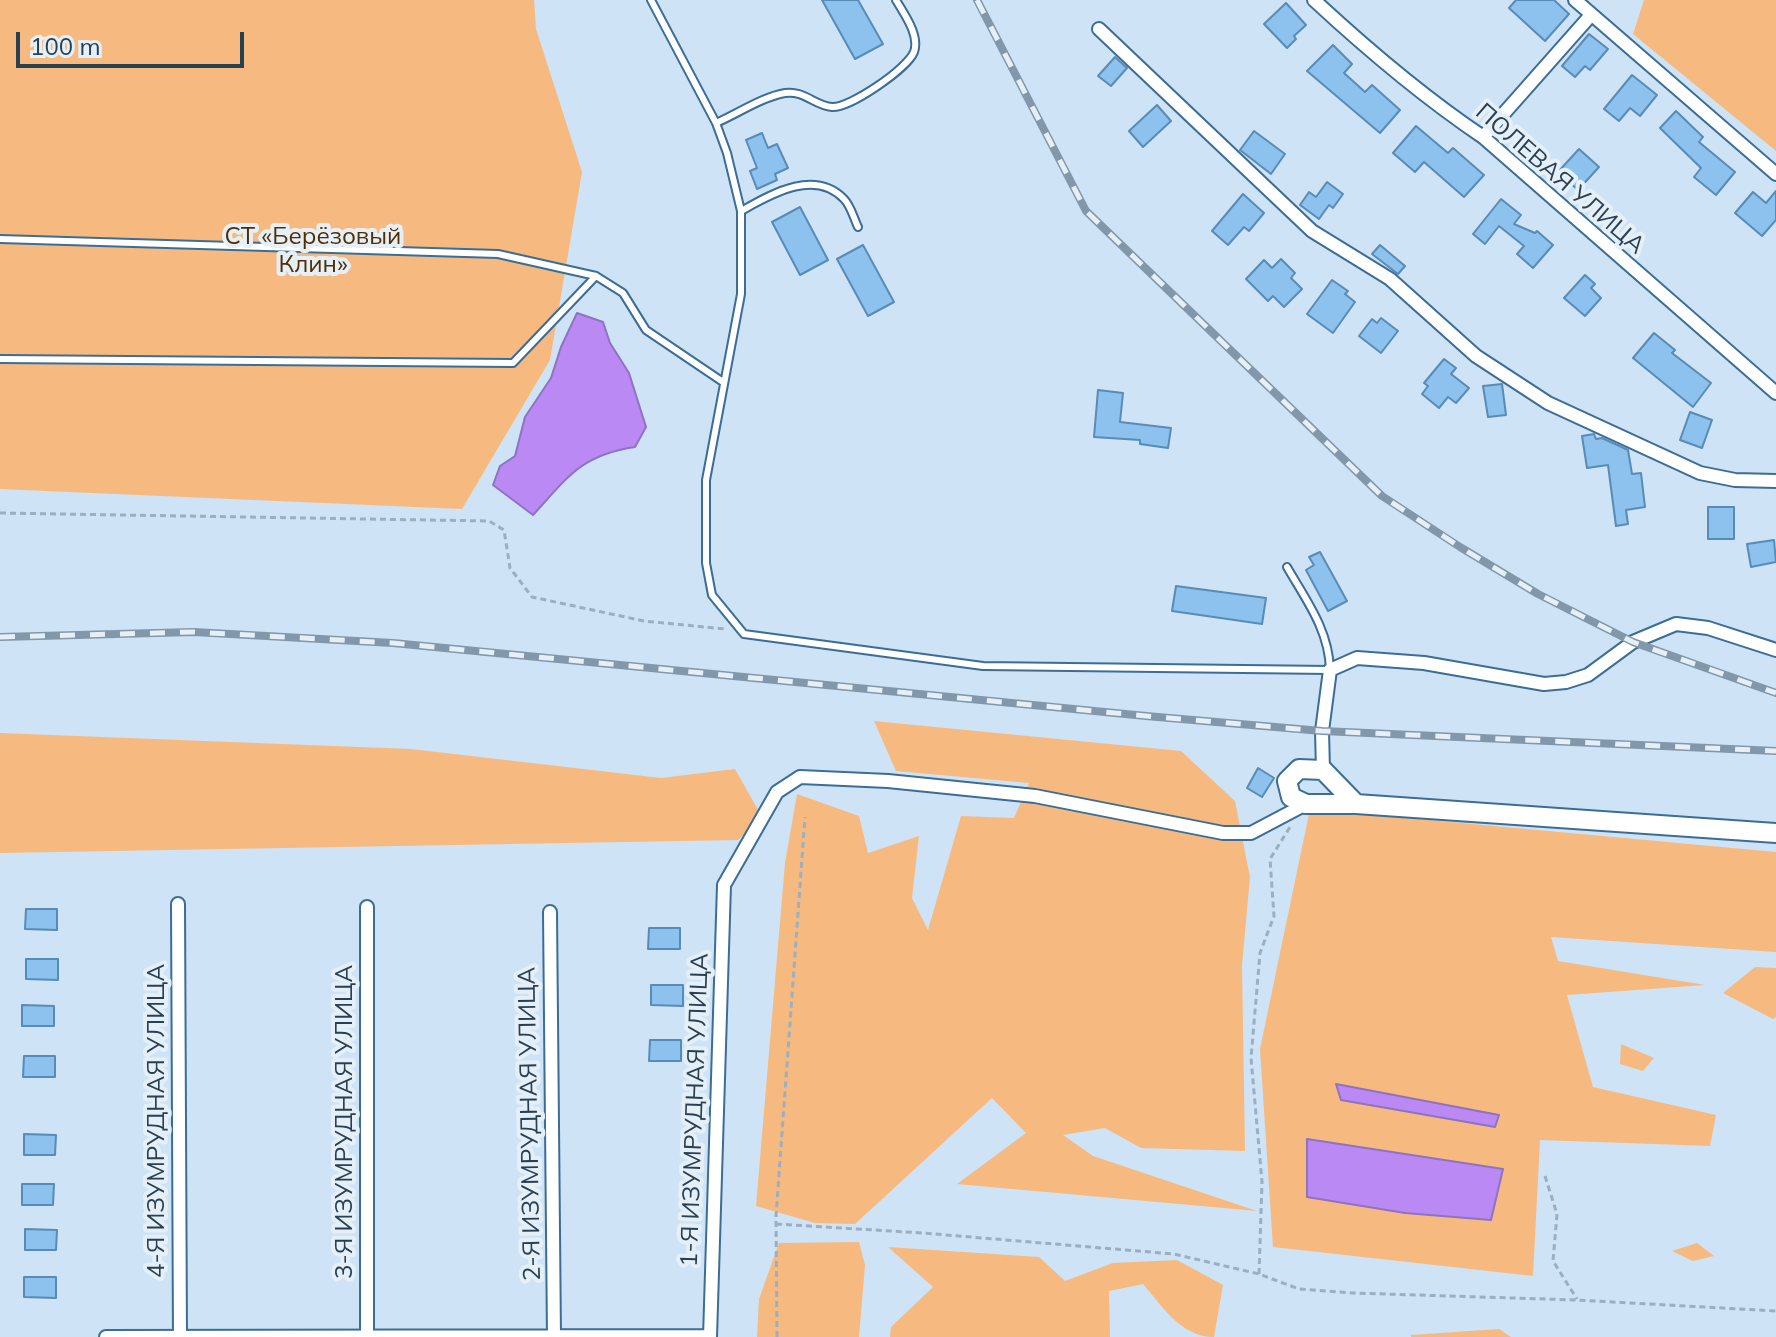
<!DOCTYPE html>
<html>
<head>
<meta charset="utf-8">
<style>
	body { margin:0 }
	#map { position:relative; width:1776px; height:1337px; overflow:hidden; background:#cee3f5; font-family:Mulish,sans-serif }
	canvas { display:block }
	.scale { position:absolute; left:16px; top:32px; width:228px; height:36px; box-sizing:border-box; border:4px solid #293f52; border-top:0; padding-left:10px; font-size:24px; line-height:28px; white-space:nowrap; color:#293f52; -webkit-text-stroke:6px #e4eff8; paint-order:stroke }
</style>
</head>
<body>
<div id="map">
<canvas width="1776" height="1337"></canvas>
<div class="scale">100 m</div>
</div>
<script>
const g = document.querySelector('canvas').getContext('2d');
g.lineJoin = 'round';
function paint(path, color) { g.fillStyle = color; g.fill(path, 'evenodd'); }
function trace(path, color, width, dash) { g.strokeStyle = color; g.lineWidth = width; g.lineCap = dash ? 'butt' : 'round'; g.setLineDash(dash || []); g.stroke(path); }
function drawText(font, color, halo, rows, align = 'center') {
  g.font = font + ' Mulish,sans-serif'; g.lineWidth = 8; g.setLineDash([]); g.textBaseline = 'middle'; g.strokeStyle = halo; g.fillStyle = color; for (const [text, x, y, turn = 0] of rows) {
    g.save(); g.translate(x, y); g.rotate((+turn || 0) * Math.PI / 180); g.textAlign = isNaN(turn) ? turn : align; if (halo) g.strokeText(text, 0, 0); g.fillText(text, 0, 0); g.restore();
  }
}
paint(new Path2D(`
	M0,0h534l2,29 46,143 -32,188 -88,149 -462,-20z
	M1644,0h132v151l-143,-117z
	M874,721l307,30 54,50 15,76 -8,88 3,186 -104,-3 -36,-20 -42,7 30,21 164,55 -300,-27 69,-51 -34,-35 -137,126 -40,-1 -59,-17 29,-343 12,-69 62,22 9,37 51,-17 -7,62 16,32 33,-114 53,2 15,-35 -133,-12z
	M0,733l411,16 250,29 74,-9 27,48 -24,23 -738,13z
	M1310,809l466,43v100l-225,-15 7,24 147,24 -138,10 26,92 123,28 -6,31 -170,-6 -7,136 -260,-29 -13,-198z
	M1755,967l21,1v49l-3,2 -50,-26z
	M1621,1044l33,14 -11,13 -23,-7z
	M859,1242l6,23 -6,72h-102l2,-38 20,-56z
	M1697,1243l17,13 -21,5 -21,-10z
	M888,1247l151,10 26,24 48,-18 64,-3 46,25 -9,52c-33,0 -52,-31 -71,-53l-34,7 1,46h-220l1,-10 42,-40z
	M1499,1329l12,8h-100v-2z`), '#f6ba80');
const water = new Path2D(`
	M577,313l26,9 7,21 19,30 17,54 -11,20c-54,8 -67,30 -102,68l-40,-30 7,-19 15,-10 10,-39 26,-39 10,-31z
	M1336,1084l163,31 -4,12 -154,-27z
	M1307,1139l196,30 -12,51 -86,-7 -98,-16z`);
paint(water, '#bb89f3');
trace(water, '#8f73c3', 2);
const building = new Path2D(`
	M822,0h36l25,44 -28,15z
	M1516,0h38l15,14 -24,27 -36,-33z
	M1286,3l20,22 -12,11 2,3 -9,9 -23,-24z
	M1589,34l19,15 -18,21 -5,-4 -10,11 -13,-11z
	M1333,45l19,19 -8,9 21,19 7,-7 28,25 -20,23 -73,-62z
	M1115,57l12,11 -16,18 -13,-10z
	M1632,75l25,20 -17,21 -10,-8 -11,13 -15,-12z
	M1157,105l14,16 -28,26 -14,-16z
	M1676,111l27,26 -4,5 36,30 -19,23 -22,-18 7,-9 -41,-40z
	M1416,126l32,27 5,-5 31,27 -20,22 -40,-35 -9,10 -22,-19z
	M1254,131l31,23 -14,20 -31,-24z
	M762,133l6,15 9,-4 11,24 -13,6 2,6 -20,9 -7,-18 7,-3 -11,-28z
	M1579,149l20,18 -21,23 -20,-18z
	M1327,182l16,12 -10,14 -4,-3 -10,14 -19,-14 9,-13 7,5z
	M1776,191v29l-14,16 -27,-23 18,-21 13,11z
	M1243,194l21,19 -15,18 -5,-4 -16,18 -16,-14z
	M1501,199l20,16 -7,9 21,9 2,-2 16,14 -20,23 -16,-14 7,-8 -25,-20 -14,18 -12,-10z
	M800,207l28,53 -28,15 -28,-53z
	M863,245l31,57 -26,14 -31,-57z
	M1380,245l25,21 -7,8 -26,-20z
	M1281,259l14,14 -4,5 11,11 -18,18 -11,-11 -5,5 -22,-22 18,-19 8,8z
	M1585,275l10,9 -4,4 10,10 -16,18 -21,-18z
	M1332,280l16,11 -3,3 10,8 -22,31 -26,-19z
	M1381,318l17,13 -17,22 -22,-17 13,-17 5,4z
	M1654,333l21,17 -3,3 39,30 -18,24 -60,-49z
	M1444,359l12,9 -5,6 18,14 -13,15 -8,-6 -9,11 -17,-14 6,-8 -4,-3z
	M1502,384l4,31 -18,2 -5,-31z
	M1098,390l25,3 -3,29 51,6 -3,20 -28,-4v-4l-46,-3z
	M1690,412l22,8 -10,28 -22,-8z
	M1594,434l2,5 6,-1 26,12 4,24 9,-1 4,34 -19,3 2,14 -12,2 -8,-61 -21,3 -5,-32z
	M1708,507h26v32h-26z
	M1774,540l2,22 -25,5 -4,-23z
	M1320,552l27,49 -19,10 -22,-41 8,-5 -5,-8z
	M1176,586l90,12 -4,26 -90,-13z
	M1258,768l16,10 -12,19 -15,-9z
	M26,909h31v21l-32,-1z
	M649,928h31v21h-32z
	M26,959h32v21l-32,-1z
	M651,985h32v21l-32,-1z
	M22,1005l32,1v20h-32z
	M650,1040h31v21h-32z
	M24,1056h31v21h-32z
	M24,1134l32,1 -1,20h-31z
	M22,1184h32l-1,21h-31z
	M25,1229l32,1 -1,20h-31z
	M24,1277h32v21l-32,-1z`);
paint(building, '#8dc2ef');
trace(building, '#588bb5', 2);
const lane = new Path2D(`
	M651,0l65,123 11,30 14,58v83l-35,186v83l6,32 32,39 239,32 347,4c-1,-40 -24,-70 -43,-103
	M716,123c21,-9 46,-26 69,-30 19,-3 30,13 47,14 18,1 75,-38 82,-55 6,-17 -10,-38 -18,-52
	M741,211c29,-16 73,-43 103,-12 7,7 10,20 14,28
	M0,239l498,15 98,22 27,17 23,37 77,52
	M0,359l513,4 83,-87`);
const street = new Path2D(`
	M1314,0c54,50 108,96 169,137l293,256
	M1575,0l201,174
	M1099,29l213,202 78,48 86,77 72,47 152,70 35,7 41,1
	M1483,137l108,-122
	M1323,770l-1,-39 8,-61 27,-12 67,5 120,21 22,-2 22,-7 45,-33 43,-18 32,4 68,22
	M178,904l2,433
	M367,907v430
	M550,912l4,425
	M106,1337l604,-1
	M710,1337l14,-452 53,-93 23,-15 88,4 147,15 188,37h28l55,-29`);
const secondary = new Path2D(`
	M1356,804l-33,-34 -24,-1 -12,12 4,16 15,7h50l420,29`);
trace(lane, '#3b6d96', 10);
trace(street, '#3b6d96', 16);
trace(secondary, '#3b6d96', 22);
trace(new Path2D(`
	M0,513l489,8 15,9 6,38 22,29 112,24 81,8
	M1545,1176l12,38 -4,47 24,38
	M776,1224l147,9 251,21 85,20 40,15 54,4 224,7 199,11
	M1259,1274l3,-92 -11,-124 9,-105 14,-37 -4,-57 20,-32
	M777,1337l-1,-121 29,-399`), '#9aafc2', 3, [6, 4]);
trace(lane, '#fff', 6);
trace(street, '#fff', 12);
trace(secondary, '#fff', 18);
const rail = new Path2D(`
	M977,0l109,211 296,285 78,51 78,47 95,48 143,51
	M0,637l194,-5 199,11 753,73 176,15 454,20`);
trace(rail, '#8297aa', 8);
trace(rail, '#e4eff8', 5, [15]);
drawText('24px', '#293f52', '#e4eff8', [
	["ПОЛЕВАЯ УЛИЦА",1560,179,41],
	["1-Я ИЗУМРУДНАЯ УЛИЦА",695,1110,-88],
	["4-Я ИЗУМРУДНАЯ УЛИЦА",157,1121,-90],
	["3-Я ИЗУМРУДНАЯ УЛИЦА",345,1122,-90],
	["2-Я ИЗУМРУДНАЯ УЛИЦА",530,1124,-91]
]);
drawText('24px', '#522e02', '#e4eff8', [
	["СТ «Берёзовый",313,237],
	["Клин»",313,265]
]);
</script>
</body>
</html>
